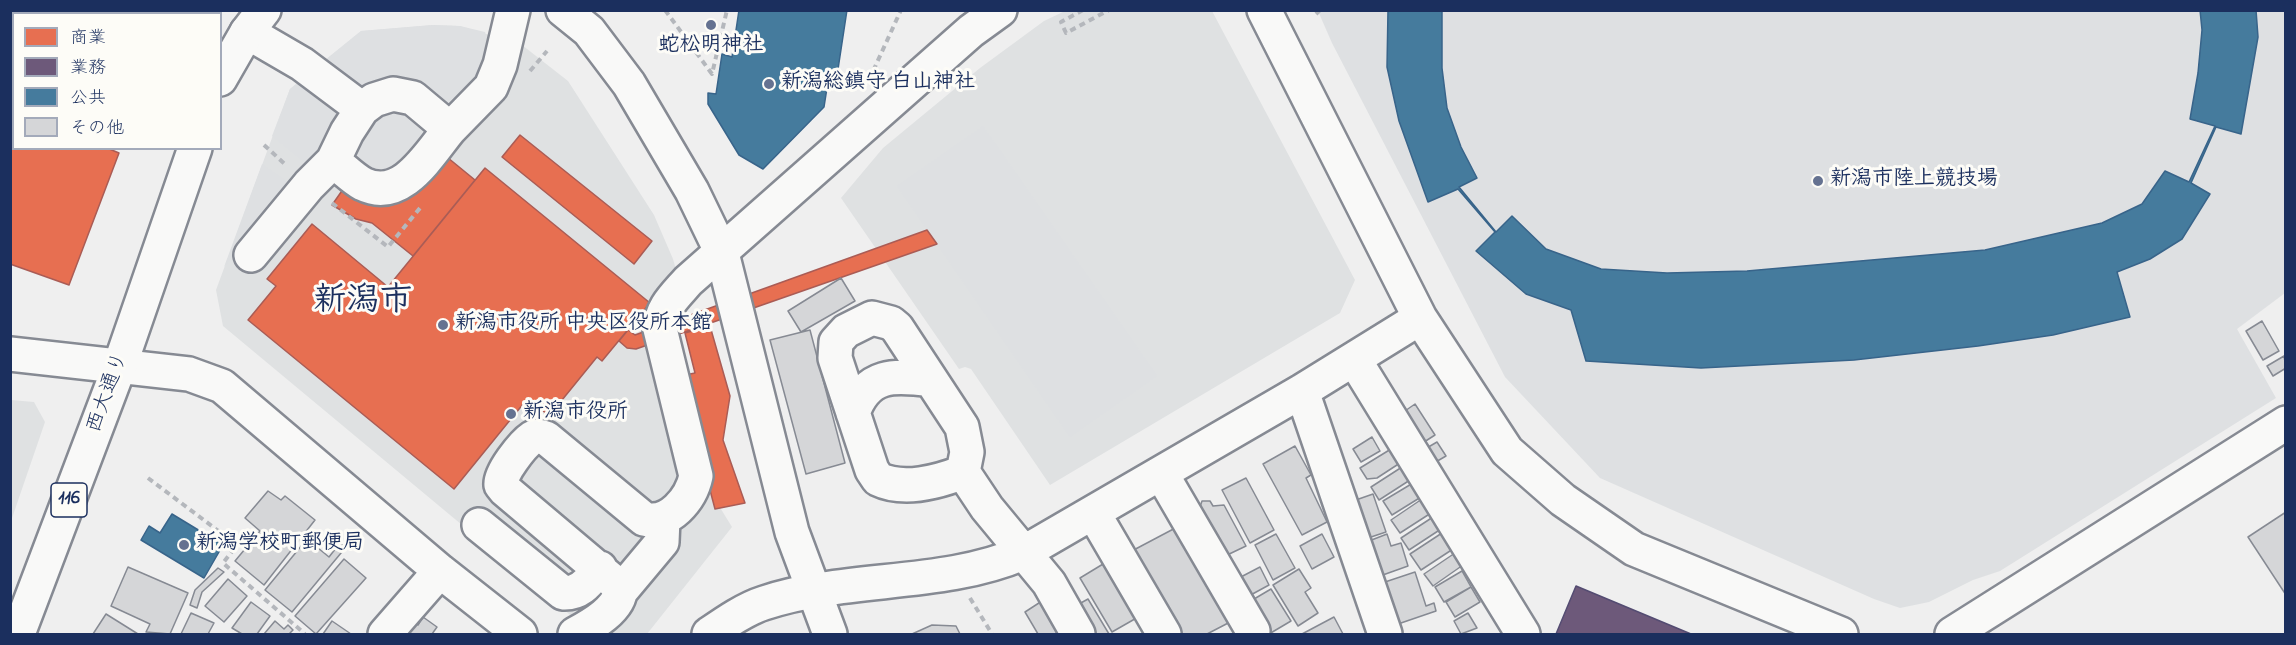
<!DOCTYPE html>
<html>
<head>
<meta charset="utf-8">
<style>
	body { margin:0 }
	#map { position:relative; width:2296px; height:645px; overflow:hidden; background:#efefef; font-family:"Indie Flower","Klee One",sans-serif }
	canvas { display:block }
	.frame { position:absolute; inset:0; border:12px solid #1b2f5e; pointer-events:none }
	.legend { position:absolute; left:12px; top:12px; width:210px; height:138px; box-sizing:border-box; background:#fdfcf7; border:2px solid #a3aaba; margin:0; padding:8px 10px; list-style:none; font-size:18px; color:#1b2f5e }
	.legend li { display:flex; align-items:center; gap:12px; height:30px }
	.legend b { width:30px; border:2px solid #a3aaba }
</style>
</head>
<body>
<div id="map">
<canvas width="2296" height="645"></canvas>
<div class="frame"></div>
<ul class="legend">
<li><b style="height:16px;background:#e76f51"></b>商業</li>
<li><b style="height:16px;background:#6d597a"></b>業務</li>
<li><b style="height:16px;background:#457b9d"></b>公共</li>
<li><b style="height:16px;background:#d5d6d8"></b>その他</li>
</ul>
</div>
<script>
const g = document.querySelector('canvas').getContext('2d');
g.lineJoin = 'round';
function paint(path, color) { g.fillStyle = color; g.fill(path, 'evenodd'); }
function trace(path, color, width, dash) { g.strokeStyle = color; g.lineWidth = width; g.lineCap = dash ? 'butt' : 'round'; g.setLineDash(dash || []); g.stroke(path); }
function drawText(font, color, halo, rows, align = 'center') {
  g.font = font + ' "Indie Flower","Klee One",sans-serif'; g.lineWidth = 6; g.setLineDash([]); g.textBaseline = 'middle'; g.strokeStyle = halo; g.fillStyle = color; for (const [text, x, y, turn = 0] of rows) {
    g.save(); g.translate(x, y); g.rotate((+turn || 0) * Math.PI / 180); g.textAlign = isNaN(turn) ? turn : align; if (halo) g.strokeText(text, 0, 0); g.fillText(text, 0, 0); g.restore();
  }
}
paint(new Path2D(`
	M1065,11h147l143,269 -15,33 -290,172 -79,-116 -6,-2 -6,2 -118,-171 42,-50 97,-80 64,-47z
	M433,25l27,1 62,19 46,36 86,134 19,44 11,38 -12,16 44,188 16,26 -85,107h-54l-370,-308 -7,-36 74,-201 71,-58z
	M11,400l23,2 11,20 -34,99z`), '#dfe1e2');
paint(new Path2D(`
	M1318,11h967v282l-48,36 39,69 -276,173 -27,9 -44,22 -29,6 -26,-9 -274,-121 -95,-101 -173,-334z
	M433,25l27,1 25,6 4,12 -6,33 -13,18 -18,8 -82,-10 -17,-7 -28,-26 36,-29z
	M300,81l39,34 -9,23 -22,27 -36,-29 18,-47z
	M392,110c20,3 29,15 30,35l-35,33 -26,-12 -6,-17 18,-32z
	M983,126l174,250 -87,61 -173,-251z
	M262,164l27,19 -65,84z`), '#dee0e2');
const shops = new Path2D(`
	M10,95l4,2v51h93l12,5 -50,132 -59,-21z
	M520,135l132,106 -18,23 -132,-107z
	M442,153l33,27 -62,76 -41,-33 -16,-4 -24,-14 14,-20z
	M485,168l165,135 -48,58 -5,-4 -48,59 -21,-18 -74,91 -206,-169 28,-34 -9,-7 45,-55 76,63z
	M927,230l10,14 -301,105 -9,-1 -8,-7 9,-11 7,5z
	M710,326l20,70 -7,44 22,63 -30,6 -35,-133 15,-3 -10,-40z`);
paint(shops, '#e76f51');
trace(shops, '#aa5c55', 1.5);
const offices = new Path2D(`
	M1576,586l115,48h-135z`);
paint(offices, '#6d597a');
trace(offices, '#544c72', 1.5);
const public = new Path2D(`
	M739,10h108l-12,79 -8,-1 -3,19 -61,62 -24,-14 -31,-51v-11l8,1 6,-40 10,3z
	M1388,10h54v58l5,40 14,39 16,31 -18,9 37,45 16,-16 34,33 55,20 66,4 80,-2 238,-21 117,-27 40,-19 23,-33 24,11 26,-56 -25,-7 8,-46 4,-43 -2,-20h56l2,27 -17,97 -25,-7 -25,56 19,11 -28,45 -32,20 -33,13 13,45 -77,18 -75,11 -124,14 -153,8 -115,-7 -15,-51 -45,-16 -50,-43 19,-19 -37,-43 -30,13 -29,-81 -12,-54z
	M172,514l51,31 -19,33 -63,-38 8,-14 11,7z`);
paint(public, '#457b9d');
trace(public, '#38648a', 1.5);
const building = new Path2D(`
	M29,10h45l-1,4h-43z
	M841,278l14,23 -54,31 -13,-21z
	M2262,321l17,30 -16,9 -17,-29z
	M810,330l35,133 -39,11 -36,-134z
	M2284,356l2,12 -13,8 -6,-10z
	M1415,404l20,31 -14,9 -19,-31z
	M1372,437l8,14 -19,11 -8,-13z
	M1437,442l9,14 -12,7 -9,-14z
	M1295,446l16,29 -5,3 21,44 -25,13 -39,-71z
	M1391,449l9,14 -23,15 -10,1 -7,-11z
	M1402,467l8,13 -31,20 -8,-13z
	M1246,478l28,52 -24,13 -28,-53z
	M1413,483l8,14 -29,18 -9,-14z
	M268,491l13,9 4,-4 30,24 -51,65 -29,-24 25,-30 -15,-13z
	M1373,494l13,38 -21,7 -12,-38z
	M1422,499l9,14 -31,20 -9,-13z
	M1202,501h8l3,5 11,-1 22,41 -23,11 -25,-42 5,-3 -3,-5z
	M2286,512v83l-38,-58z
	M1433,517l8,12 -32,21 -8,-12z
	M1181,525l53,95 -27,14h-31l-48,-81z
	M1442,533l11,16 -32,21 -11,-16z
	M1276,534l19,34 -22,12 -18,-35z
	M1322,534l12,23 -22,12 -12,-23z
	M1387,534l4,12 10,-3 7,23 -28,10 -11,-35z
	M307,539l22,18 11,-14 6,4 -54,65 -27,-22z
	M1455,553l8,12 -30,21 -9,-12z
	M344,559l22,19 -50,56 -21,-18z
	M1108,561l32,55 -28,16 -32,-54z
	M128,567l60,26 -18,41 -24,-2 4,-8 -39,-18z
	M1260,567l9,18 -22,12 -10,-18z
	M218,568l6,4 -22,20 -5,16 -7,-3 5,-15z
	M1299,569l12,19 -6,4 13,21 -20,13 -25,-41z
	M1462,571l9,16 -27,15 -9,-15z
	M1415,572l11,34 8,-3 2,8 -38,13 -13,-42z
	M228,579l19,17 -23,26 -19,-16z
	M1471,587l9,15 -25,15 -9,-15z
	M1271,589l20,32 -22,13 -20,-32z
	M1088,599l21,35h-24l-15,-25z
	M1042,601l18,30 -5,3h-17l-13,-22z
	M251,602l19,14 -13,18h-15l-10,-6z
	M191,613l23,10 -6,11h-27z
	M1468,613l9,15 -16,6 -7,-13z
	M106,614l32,20h-45z
	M423,617l14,10 -5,7h-35l12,-15 9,6z
	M1334,617l9,17h-41z
	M275,621l9,8 4,-4 5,5 -4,4h-25z
	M332,621l19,13h-28z
	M932,625l24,1 4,8h-48z`);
paint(building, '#d5d6d8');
trace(building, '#868a93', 1.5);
const minor = new Path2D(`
	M1264,10l156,308 87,133 56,49 71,49 207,85
	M247,32l55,32 60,45
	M10,42l4,-21
	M10,77l4,1
	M450,129l41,-42 9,-22 13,-55
	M251,255l58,-70 24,-24 14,-29 15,-23 12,-9 19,-6 20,4 37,31c-21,25 -48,74 -87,55 -11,-6 -20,-16 -30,-23
	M10,354l179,20 33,12 218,185 80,63
	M1354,359l169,275
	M1302,391l83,243
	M853,413c14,-40 41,-38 78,-33
	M963,472c-25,10 -60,19 -85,7l-6,-9 -37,-112 1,-16 10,-11 26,-13 19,5 6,5 65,99 5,25 -4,20 24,36 62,75 29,51
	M1161,473l92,158
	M1094,514l70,120
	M479,525l84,68c18,1 26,-12 37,-25
	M621,591l41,-49 1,-23
	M385,634l55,-63
	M575,634c15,-8 48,-26 45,-47l-115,-97 -4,-5c-2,-11 22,-41 31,-47 5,-3 9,-2 14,0l98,81c25,7 47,-20 52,-43l-36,-147c1,-21 14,-32 28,-48l283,-250 29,-21
	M709,634c16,-11 36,-25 55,-31 85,-28 177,-15 259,-50l279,-162 118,-73
	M1952,634l334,-211`);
const major = new Path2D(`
	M563,10l26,21 40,53 63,107 30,62 70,279 38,102`);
const highway = new Path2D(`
	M220,79l27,-47 17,-22
	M18,634l102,-269 75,-217`);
trace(minor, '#868a93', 38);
trace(major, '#868a93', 38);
trace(highway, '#868a93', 38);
trace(new Path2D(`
	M665,10l47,64 15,-64
	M1083,10l-22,12 5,11 43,-23
	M1316,14l4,-4
	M530,71l17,-20
	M869,80l32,-70
	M264,145l23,21
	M332,203l56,44 32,-39
	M148,478l89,67 -14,18 82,71
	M970,598l22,36`), '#b4b7bc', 4, [6, 4.5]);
trace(minor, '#f9f9f8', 33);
trace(major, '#f9f9f8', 33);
trace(highway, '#f9f9f8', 33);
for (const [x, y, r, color] of [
	[711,25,6,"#657291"],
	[769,84,6,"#657291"],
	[1818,181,6,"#657291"],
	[443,325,6,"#657291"],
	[511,414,6,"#657291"],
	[184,545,6,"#657291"]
]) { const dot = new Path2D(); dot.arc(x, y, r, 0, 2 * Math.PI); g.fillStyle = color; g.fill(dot); trace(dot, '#fdfcf7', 2); }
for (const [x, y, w] of [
	[69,500,36]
]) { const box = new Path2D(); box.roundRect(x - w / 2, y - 17, w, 34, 4.5); g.fillStyle = '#fdfcf7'; g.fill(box); trace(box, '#1b2f5e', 1.5); }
drawText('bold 20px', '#1b2f5e', null, [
	["116",69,500]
]);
drawText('bold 21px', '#1b2f5e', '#fdfcf7', [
	["蛇松明神社",711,47,"center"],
	["新潟総鎮守 白山神社",781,84],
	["新潟市陸上競技場",1830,181],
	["新潟市役所 中央区役所本館",455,325],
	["新潟市役所",523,414],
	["新潟学校町郵便局",196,545]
], 'left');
drawText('21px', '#1b2f5e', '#fdfcf7', [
	["西大通り",109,393,-70]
]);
drawText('bold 33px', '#1b2f5e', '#fdfcf7', [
	["新潟市",363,304]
]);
</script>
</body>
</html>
